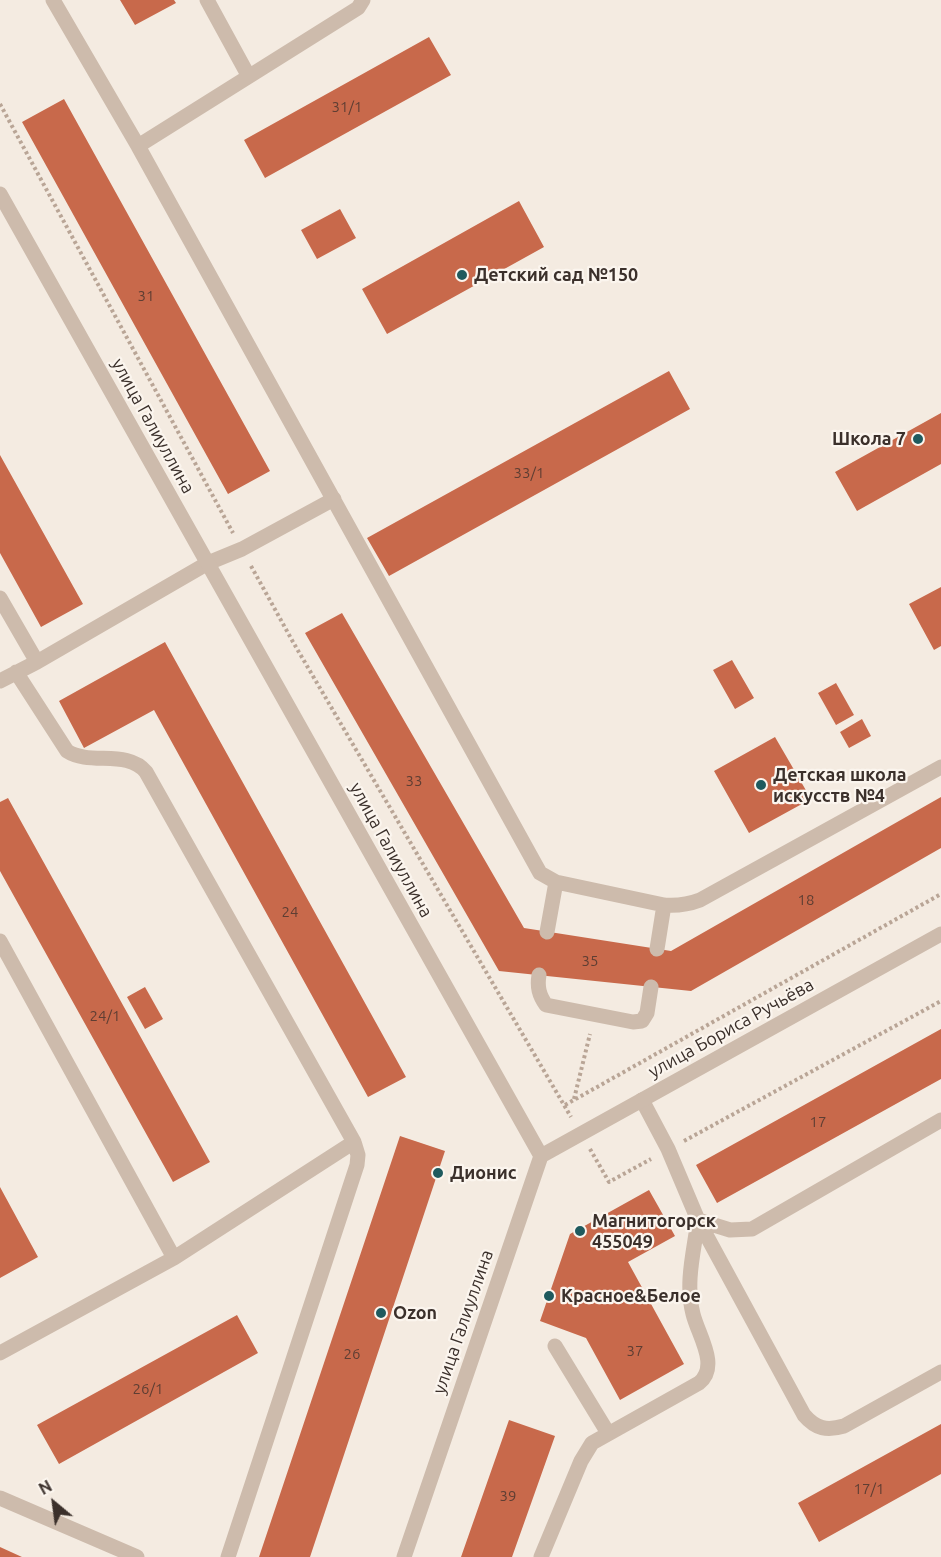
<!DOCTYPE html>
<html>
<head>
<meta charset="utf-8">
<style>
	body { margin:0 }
	#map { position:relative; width:941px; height:1557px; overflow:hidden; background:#f4ebe1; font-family:Ubuntu,sans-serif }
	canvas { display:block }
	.north { position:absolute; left:24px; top:1473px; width:60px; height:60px; -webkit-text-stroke:4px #fbf5ee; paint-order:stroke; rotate:331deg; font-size:16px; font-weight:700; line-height:24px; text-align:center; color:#3b302b }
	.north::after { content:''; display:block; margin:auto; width:21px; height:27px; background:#3b302b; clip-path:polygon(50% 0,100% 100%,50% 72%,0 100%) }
</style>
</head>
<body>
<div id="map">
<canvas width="941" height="1557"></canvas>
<div class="north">N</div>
</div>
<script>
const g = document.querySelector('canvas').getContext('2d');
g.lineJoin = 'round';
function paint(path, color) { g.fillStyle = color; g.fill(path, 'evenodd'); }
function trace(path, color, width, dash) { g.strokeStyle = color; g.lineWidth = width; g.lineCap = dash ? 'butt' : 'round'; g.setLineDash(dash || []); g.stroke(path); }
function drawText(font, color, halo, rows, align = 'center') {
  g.font = font + ' Ubuntu,sans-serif'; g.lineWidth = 4.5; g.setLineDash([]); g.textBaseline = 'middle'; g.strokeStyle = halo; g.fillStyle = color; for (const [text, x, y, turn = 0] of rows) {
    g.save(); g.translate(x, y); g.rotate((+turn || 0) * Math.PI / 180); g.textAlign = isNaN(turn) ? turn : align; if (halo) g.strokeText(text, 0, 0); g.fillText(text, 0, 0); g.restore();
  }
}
paint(new Path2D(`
	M120,0h54l2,3 -41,22z
	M429,37l22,38 -186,103 -21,-38z
	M64,99l206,372 -42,23 -206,-372z
	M519,201l25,46 -157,87 -25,-45z
	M340,209l16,29 -39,21 -16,-29z
	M669,371l21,38 -301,167 -22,-38z
	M941,413v51l-84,47 -22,-39z
	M0,455l83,149 -42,23 -41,-74z
	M941,587v59l-7,4 -25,-46z
	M342,613l182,315 147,23 270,-154v51l-250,143 -192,-20 -194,-338z
	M165,642l241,435 -38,20 -214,-387 -70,38 -25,-47z
	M732,660l22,38 -19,11 -22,-39z
	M836,683l18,32 -18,10 -18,-32z
	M862,719l9,17 -22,12 -9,-16z
	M775,737l36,62 -62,34 -35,-62z
	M8,798l202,364 -37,20 -173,-311v-69z
	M145,987l18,32 -18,10 -18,-32z
	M941,1029v50l-224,124 -21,-38z
	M400,1136l45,15 -135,406h-51z
	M0,1187l38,70 -38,21z
	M649,1190l26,46 -47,26 56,102 -64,36 -34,-62 -46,-17 30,-87z
	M237,1315l21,38 -199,111 -22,-39z
	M509,1420l46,16 -43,121h-51z
	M941,1424v50l-122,68 -21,-39z
	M0,1547l22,10h-22z`), '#c8694b');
trace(new Path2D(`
	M0,104l233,429
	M251,566l42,76 278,475
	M574,1099l16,-65
	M565,1105l376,-211
	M684,1141l257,-140
	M590,1149l19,33 42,-23`), '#b9a596', 4, [3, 3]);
trace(new Path2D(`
	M53,0l85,146 402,727 16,9 108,23c13,1 23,0 36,-5l241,-133
	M207,0l41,75
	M138,146l220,-138 5,-8
	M0,598l37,64
	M16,672l51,79c23,15 60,-2 79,21l208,370
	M0,681l37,-19 171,-99 34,-14 92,-50
	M547,932l9,-50
	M0,941l174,317
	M657,949l7,-44
	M539,975c-2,12 0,20 7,30l87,17 9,-1 5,-8 4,-26
	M642,1100l26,49 30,71 106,195c12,14 23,16 40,11l97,-54
	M555,1346l53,87
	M0,1353l174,-95 180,-116 4,13 -1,10 -129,392
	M0,1498l137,59
	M541,1557l40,-96 11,-18 107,-60c21,-17 -1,-48 -6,-69 -8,-31 1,-63 5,-94l32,10 22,-1 189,-109`), '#cdbbac', 15);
trace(new Path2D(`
	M0,194l541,962 -137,401
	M541,1156l400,-222`), '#cdbbac', 15);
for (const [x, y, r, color] of [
	[462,275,6,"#1f5a5e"],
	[918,439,6,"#1f5a5e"],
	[761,785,6,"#1f5a5e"],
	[438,1173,6,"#1f5a5e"],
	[580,1231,6,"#1f5a5e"],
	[549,1296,6,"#1f5a5e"],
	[381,1313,6,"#1f5a5e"]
]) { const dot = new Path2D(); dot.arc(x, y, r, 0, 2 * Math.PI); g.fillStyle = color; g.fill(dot); trace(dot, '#fbf5ee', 2); }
drawText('15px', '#5e3e33', null, [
	["31/1",347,107],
	["31",146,296],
	["33/1",529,473],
	["33",414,781],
	["18",806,900],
	["24",290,912],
	["35",590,961],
	["24/1",105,1016],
	["17",818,1122],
	["37",635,1351],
	["26",352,1354],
	["26/1",148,1389],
	["17/1",869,1489],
	["39",508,1496]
]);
drawText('bold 18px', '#3b302b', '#fbf5ee', [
	["Детский сад №150",474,275],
	["Школа 7",906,439,"right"],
	["Детская школа",773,775],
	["искусств №4",773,796],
	["Дионис",450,1173],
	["Магнитогорск",592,1221],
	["455049",592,1242],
	["Красное&Белое",561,1296],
	["Ozon",393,1313]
], 'left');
drawText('18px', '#3b302b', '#fbf5ee', [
	["улица Галиуллина",153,426,61],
	["улица Галиуллина",391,850,61],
	["улица Бориса Ручьёва",731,1028,-29],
	["улица Галиуллина",463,1322,-71]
]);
</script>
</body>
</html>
